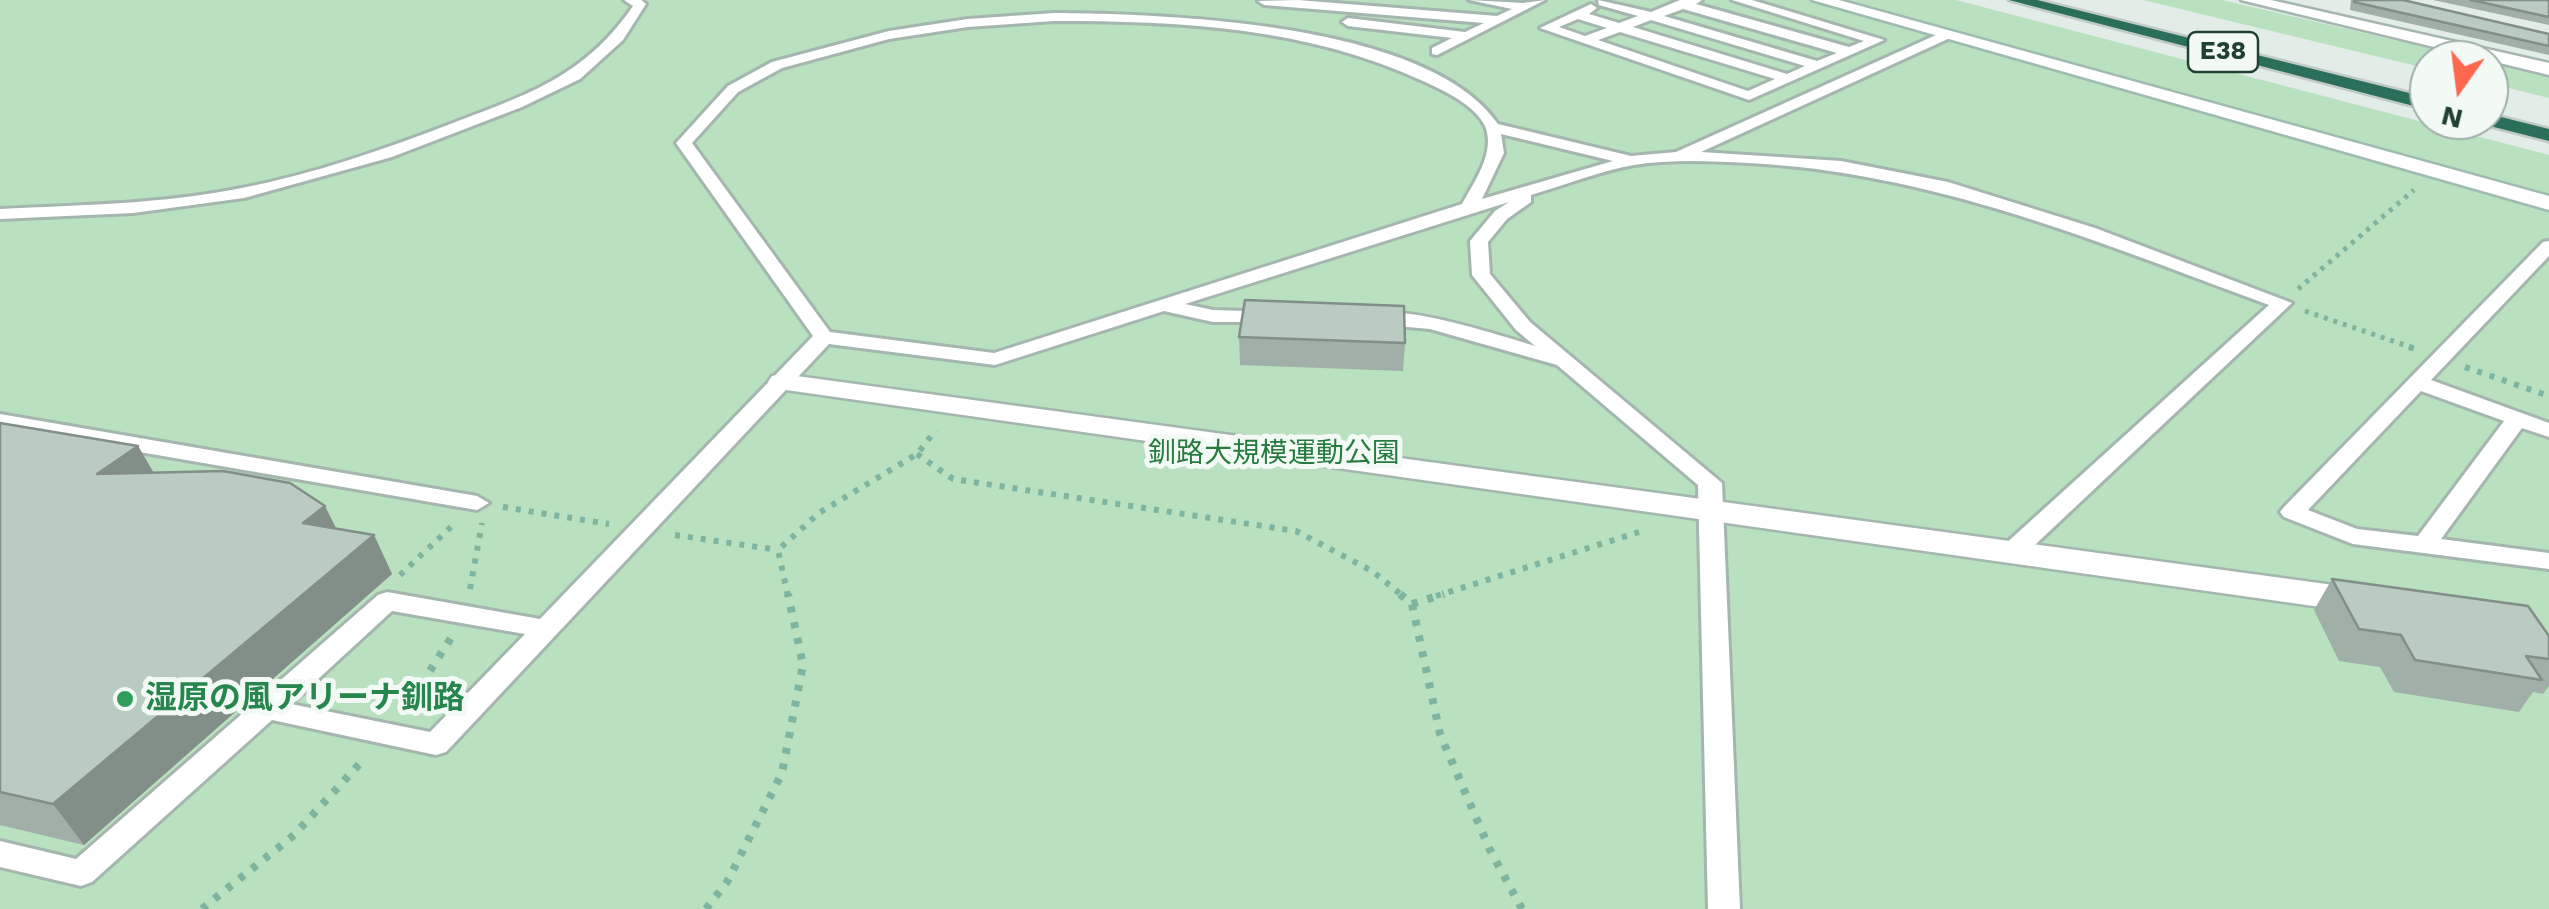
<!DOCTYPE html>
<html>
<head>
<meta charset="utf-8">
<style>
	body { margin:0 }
	#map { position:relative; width:2549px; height:909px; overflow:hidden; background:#e2ede7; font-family:"Work Sans",sans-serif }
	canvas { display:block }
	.north { position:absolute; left:2409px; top:40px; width:100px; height:100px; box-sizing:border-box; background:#f3f9f5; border:2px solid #9fafa8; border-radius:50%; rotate:194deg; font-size:28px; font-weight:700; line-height:40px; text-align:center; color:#204034 }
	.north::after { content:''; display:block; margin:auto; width:35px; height:45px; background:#fe684f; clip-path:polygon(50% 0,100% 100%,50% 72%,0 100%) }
</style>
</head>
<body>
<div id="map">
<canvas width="2549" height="909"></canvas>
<div class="north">N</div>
</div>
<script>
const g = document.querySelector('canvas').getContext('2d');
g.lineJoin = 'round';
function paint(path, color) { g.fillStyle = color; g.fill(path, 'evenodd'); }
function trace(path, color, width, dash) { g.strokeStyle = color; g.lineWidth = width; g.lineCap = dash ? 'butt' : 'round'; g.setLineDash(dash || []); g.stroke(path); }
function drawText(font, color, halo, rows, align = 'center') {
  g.font = font + ' "Work Sans","Noto Sans JP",sans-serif'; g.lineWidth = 10; g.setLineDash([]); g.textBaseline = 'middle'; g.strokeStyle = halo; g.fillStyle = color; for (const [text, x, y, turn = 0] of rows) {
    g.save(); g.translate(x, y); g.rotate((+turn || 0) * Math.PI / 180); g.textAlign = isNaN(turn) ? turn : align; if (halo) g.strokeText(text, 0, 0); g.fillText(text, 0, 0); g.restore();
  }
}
paint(new Path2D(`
	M0,0h1956l593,155v754h-2549z
	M2143,0h79l258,60h-51v9z
	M2489,62l60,14v22l-60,-15z`), '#b9e0bf');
const lane = new Path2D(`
	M624,0h17l5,4 -23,36 -43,39 -58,28 -130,50 -148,41 -111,15 -133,6v-10c81,-4 163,-5 242,-21 72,-14 143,-39 211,-65 76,-29 132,-47 180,-117z
	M1298,0l199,16 15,-7 -43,-9 54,3 22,-3 -108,55 -5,-1v-6l20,-10 -104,-12 -6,-4 6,-4 117,14 19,-9 -220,-18 -6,-4z
	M1598,0l53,12 29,-12h22l-6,4 153,43 15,-6 -132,-41h20l132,40 -135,60 -209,-72 51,-24 6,4 -8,6 30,9 19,-7 -39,-11zM1683,9l154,44 -20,8 -153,-45zM1578,19l29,9 -22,8 -26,-9zM1651,20l154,46 -18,8 -154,-47zM1620,32l155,47 -27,12 -150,-51z
	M1054,13c113,1 374,9 444,111l133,32 45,-4 269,-121 7,4 -2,3 -249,114 140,9 107,21 147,46 197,75 -271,255h-18l-3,-6 3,-6 266,-241c-171,-63 -337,-133 -521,-142 -38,-2 -76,-4 -114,2 -34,6 -69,20 -103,30v7l-24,17 -19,23 2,32 40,48 192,161 18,426h-32l-10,-424 -141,-120 -127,-36 -56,-5 -10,-6c24,-20 140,19 171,28l-19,-16 -44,-55 -2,-34 25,-30 14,-9 -324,102 28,6 67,2 3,4 -10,6h-60l-49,-11 -169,54 -166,-21 -383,408 -10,3 -164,-35 -180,162 -11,4 -81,-19v-26l76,18 302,-264 9,-3 153,27 273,-283 -137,-193 52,-57 44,-24 117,-31 79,-12zM1054,21c127,0 252,6 369,60 20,9 52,24 62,45 11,26 -11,56 -23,78l-468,149 -164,-21 -138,-189 46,-51 44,-24 107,-29 79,-12zM1501,134l112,27 -131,38 22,-46zM392,611l133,23 -95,98 -139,-28z
	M2549,241v15l-118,124 118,43v14l-27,-9 -81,111 108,14v16l-196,-25 -69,-27 -4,-5 4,-5 259,-265zM2421,391l83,30 -86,115 -61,-7 -49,-19z
	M0,414l477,82 12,7 -12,7 -477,-82z`);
const street = new Path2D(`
	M2241,0h30l278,63v12z
	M782,374l1581,215 12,4 5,8 -5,8 -12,4 -1591,-225 -4,-6 4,-6z`);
const secondary = new Path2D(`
	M1812,0h27l710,196v14z`);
const highway = new Path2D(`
	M2009,0h28l392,98v12z
	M2489,114l60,15v12l-67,-17 -3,-4h10z`);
trace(lane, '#a4b6ae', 6);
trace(street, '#a4b6ae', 5);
trace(secondary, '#9fbaae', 5);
trace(highway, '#c1cac6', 5);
trace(new Path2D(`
	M2298,289l116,-99
	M2305,311l111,38`), '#7fb49e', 5, [4, 6]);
trace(new Path2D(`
	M2409,347l7,2
	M2465,367l84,29
	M917,454l36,25 343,52 76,40 31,25
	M503,507l106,17
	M675,535l103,15
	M400,575l53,-50
	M470,589l12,-66
	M788,596l-10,-46 41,-37 98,-59 19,-24
	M1436,596l203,-64`), '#7fb49e', 6, [5, 8]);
trace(new Path2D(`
	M1400,594l12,10 28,130 50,116 32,59
	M1412,604l32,-10
	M404,711l47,-73
	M202,909l92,-74 70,-76
	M706,909l21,-27 55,-109 21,-108 -15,-71`), '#7fb49e', 8, [6, 10]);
paint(lane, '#fff');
paint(street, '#fff');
paint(secondary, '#fff');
paint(highway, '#296f59');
paint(new Path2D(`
	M2351,0h52l146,34v21l-199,-45z
	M2433,0h116v25z
	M1239,337l166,6 -2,28 -163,-6z
	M0,423l138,23 16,27 183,56 37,6 18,39 -308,271 -84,-20z
	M2332,579l217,57v50l-6,8 -10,-2 -14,20 -125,-20 -14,-25 -41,-6 -25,-51z`), '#a0afa7');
paint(new Path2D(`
	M138,446l22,38 -63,-10z
	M325,506l19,38 -41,-21z
	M374,535l18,39 -308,271 -31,-41z`), '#828e88');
const building = new Path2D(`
	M2354,0h49l146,34v12l-195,-44z
	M2471,0h78v17z
	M1245,300l159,6 1,37 -166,-6z
	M0,423l138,23 -41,28 126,-3 67,12 35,23 -22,17 71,12 -321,269 -53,-12z
	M2332,579l196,27 21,30v23l-23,-3 16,24 -127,-20 -14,-25 -42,-6z`);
paint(building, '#bacbc2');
trace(building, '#828e88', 2.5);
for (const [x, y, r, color] of [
	[125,699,10,"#2e9e5b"]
]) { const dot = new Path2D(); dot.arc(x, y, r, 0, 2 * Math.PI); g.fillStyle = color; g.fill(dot); trace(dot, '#f3f9f5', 4); }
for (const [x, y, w] of [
	[2223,52,70]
]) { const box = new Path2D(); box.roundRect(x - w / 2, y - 20, w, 40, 8); g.fillStyle = '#f3f9f5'; g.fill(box); trace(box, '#204034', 2.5); }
drawText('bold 25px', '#204034', null, [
	["E38",2223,52]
]);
drawText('28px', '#267b3e', '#f3f9f5', [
	["釧路大規模運動公園",1274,454]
]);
drawText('bold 32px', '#27864d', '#f3f9f5', [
	["湿原の風アリーナ釧路",145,699]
], 'left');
</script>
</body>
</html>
